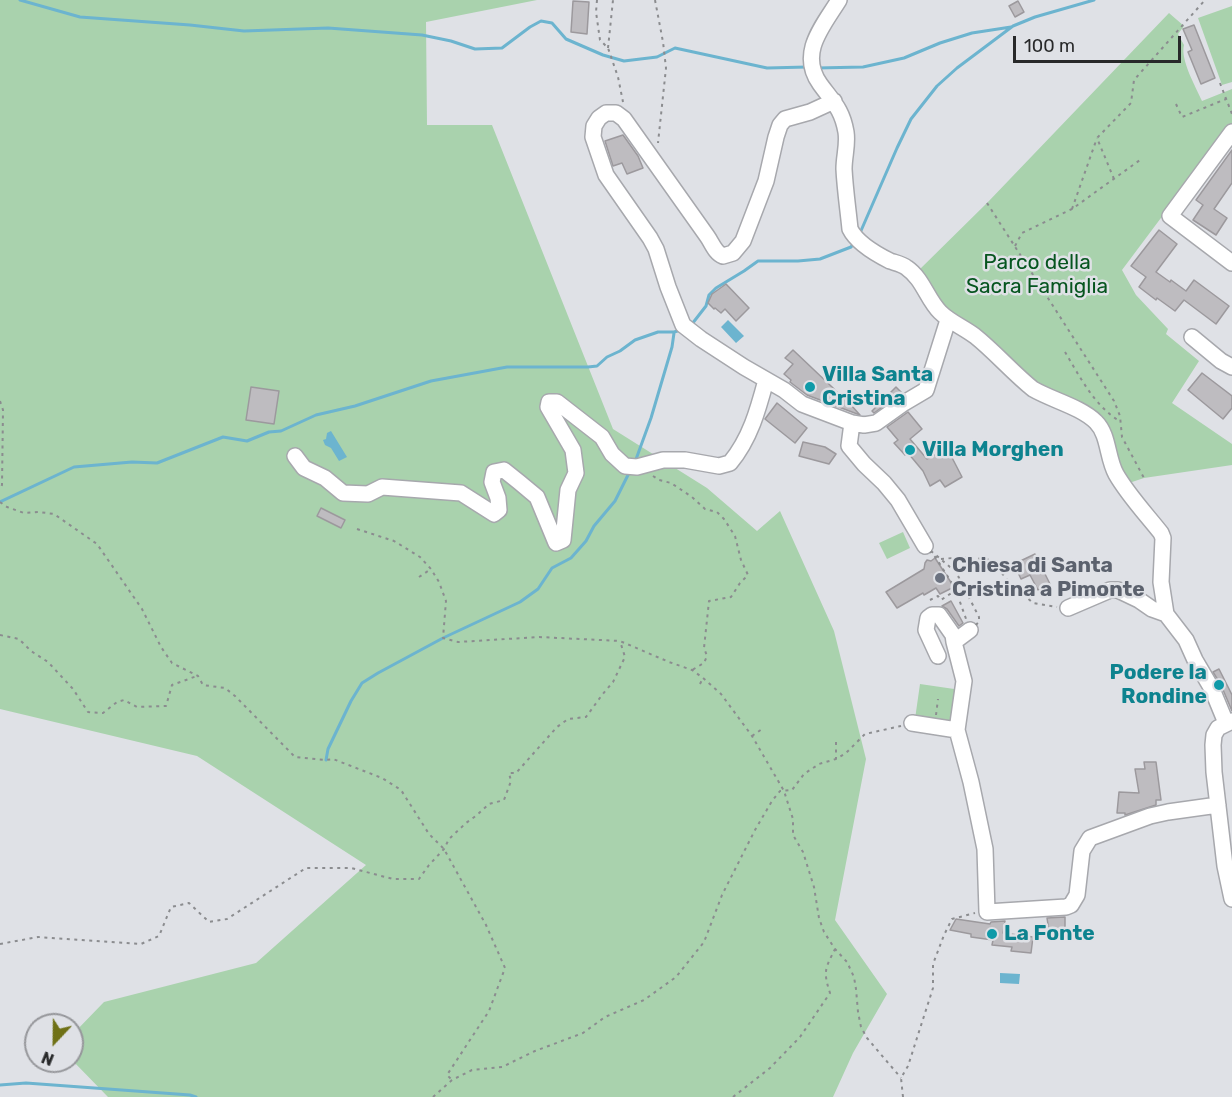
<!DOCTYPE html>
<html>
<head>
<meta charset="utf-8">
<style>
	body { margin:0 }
	#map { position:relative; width:1232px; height:1097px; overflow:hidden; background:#dfe1e6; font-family:Rubik,sans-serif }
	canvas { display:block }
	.north { position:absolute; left:24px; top:1013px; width:60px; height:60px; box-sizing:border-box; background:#dfe1e6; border:2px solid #96979b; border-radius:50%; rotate:202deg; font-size:16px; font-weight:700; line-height:24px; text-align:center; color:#28292a }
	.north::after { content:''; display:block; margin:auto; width:21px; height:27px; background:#6f7116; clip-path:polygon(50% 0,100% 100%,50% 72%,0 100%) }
	.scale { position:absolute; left:1013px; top:36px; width:168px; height:27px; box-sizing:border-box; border:3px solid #28292a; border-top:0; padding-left:8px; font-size:18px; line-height:21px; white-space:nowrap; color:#28292a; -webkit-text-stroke:4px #dfe1e6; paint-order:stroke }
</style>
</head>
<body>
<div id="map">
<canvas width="1232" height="1097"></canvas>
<div class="north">N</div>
<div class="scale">100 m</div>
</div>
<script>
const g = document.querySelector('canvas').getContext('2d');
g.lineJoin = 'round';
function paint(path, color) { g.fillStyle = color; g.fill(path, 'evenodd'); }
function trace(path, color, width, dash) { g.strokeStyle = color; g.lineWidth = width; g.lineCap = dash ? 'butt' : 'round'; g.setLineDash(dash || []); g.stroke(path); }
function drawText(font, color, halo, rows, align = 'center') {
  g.font = font + ' Rubik,sans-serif'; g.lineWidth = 5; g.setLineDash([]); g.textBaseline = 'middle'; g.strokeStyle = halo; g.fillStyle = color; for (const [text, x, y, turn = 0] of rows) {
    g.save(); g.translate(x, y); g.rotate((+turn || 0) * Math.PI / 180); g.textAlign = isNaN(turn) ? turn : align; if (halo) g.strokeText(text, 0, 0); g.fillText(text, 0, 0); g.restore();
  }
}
paint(new Path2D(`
	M0,0h537l-111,22 1,103h65l121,304 94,59 50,43 23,-20 54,120 32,128 -31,161 52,74 -34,59 -20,44h-725l-36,-37v-25l32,-33 152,-39 110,-98 -169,-109 -197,-47z
	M1232,6v76l-10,3 -24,-67z
	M1169,13l15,13 -6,8 6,11c-4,15 12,42 18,56l30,-12v34l-110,147 14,25 32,34 -2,5 33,27 -27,42 60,41v21l-88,13 -18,6 -25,-60 -50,-27 -99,-78 -34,-48 69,-68z
	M903,532l7,16 -23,11 -8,-16z
	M920,684l41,6 -6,35 -40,-6z`), '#a9d2ad');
paint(new Path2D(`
	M728,320l16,16 -8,7 -15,-16z
	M331,431l16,26 -8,4 -8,-13 -6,-3 -2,-5 3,-1 1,-6z
	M1000,973l20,1 -1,10 -19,-1z`), '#6cb4cf');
trace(new Path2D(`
	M20,0l60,17 110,8 54,6 84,-3 94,7 29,6 24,8 27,-1 28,-21 11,-6 11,2 14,16 37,16 21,6 33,-4 18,-9 92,20 40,-1
	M817,68l46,-1 41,-9 36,-15 32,-10 39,-6
	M860,233l37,-85 14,-29 26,-33 20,-18 56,-42 22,-9 59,-17
	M692,324l14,-18 3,-11 7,-7 28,-17 14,-10h40l22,-2 31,-12 3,-4
	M635,462l16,-44 21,-71 2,-14
	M0,502l74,-35 58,-5 25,1 66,-26 24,4 22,-9 12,-1 35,-16 39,-9 76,-25 76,-14h81l9,-1 10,-9 13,-6 15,-11 23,-8h16l7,-2
	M326,760l2,-11 23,-48 11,-18 16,-10 65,-35 77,-36 18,-13 14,-21 19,-10 15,-17 8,-15 21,-25 14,-28
	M0,1085l26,-2 164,12 6,2`), '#6cb4cf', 3);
const building = new Path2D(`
	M573,1l16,1 -2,32 -16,-2z
	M1018,1l6,11 -9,5 -6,-11z
	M1194,25l21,53 -14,6 -13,-32 4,-2 -9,-21z
	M623,135l15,21 5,12 -16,6 -5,-11 -9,3 -8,-25z
	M1232,150v33l-18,26 13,9 -11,17 -23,-15 10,-15 -7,-5z
	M1159,230l18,14 -21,28 14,10 1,-2 15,11 8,-11 35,26 -13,18 -32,-24 -9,11 -18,-13 -1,2 -17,-13 7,-10 -15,-11z
	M726,284l23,24 -13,13 -11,-12 -4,4 -6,-5 -1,1 -6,-6 4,-9z
	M793,350l58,55 9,10 -53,-20 -17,-13 1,-2 -7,-6 9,-10 -8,-6z
	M1202,373l30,23v12l-9,11 -35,-29z
	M251,387l28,4 -5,33 -28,-4z
	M896,387l6,6 -28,20 -2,-2z
	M777,403l30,25 -12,15 -30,-24z
	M908,412l14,17 -12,10 17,20 20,-11 15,29 -17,10 -5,-7 -10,6 -7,-15 -15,-18 -3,2 -11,-12 4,-3 -11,-13z
	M803,442l22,5 11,7 -7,10 -30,-8z
	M321,508l24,12 -4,8 -24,-12z
	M1035,554l15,30 -12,6 -8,-15 -9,4 -7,-15z
	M935,558l19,29 -14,7 -4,-6 -12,7 -1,-2 -26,15 -11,-16 38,-23 1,-6 2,-3 4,1z
	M951,601l12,22 -4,3 -12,-17 -5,-3z
	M1219,669l13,26v16l-11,-26 -8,-13z
	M1144,762h12l5,38h-5v5l-31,10v-2h-8l2,-21 20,1 -4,-24h10z
	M1065,917v20l-15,1 -3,-20z
	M956,919l34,5 1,-2 14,-1 -2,12 30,4 -2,16 -20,-2 1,-4 -20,-2 1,-5 -22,-3v-3l-21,-4z`);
paint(building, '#bebcc0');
trace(building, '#9c999d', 1.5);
const minor = new Path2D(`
	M839,0c-16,26 -41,53 -19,84 13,18 22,25 26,48 2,13 -2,24 -2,37 1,20 4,40 6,60 7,14 26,25 40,32 6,2 12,3 17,7 16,11 20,31 33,44 10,10 23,15 35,24 20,16 38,37 58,53 19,11 48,18 63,33 13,13 11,36 20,52 12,21 30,40 45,59l2,5 -2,44 5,32 20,26 9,20 17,29 14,34
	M834,101l-24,11 -25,7 -5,6 -4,12 -10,44 -23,60 -10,12 -10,3c-8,-3 -11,-13 -16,-20l-83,-117 -8,-6h-10l-7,5 -5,8 -1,11 13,38 44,63 6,11 12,38 15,38 18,14 43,28 40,23 18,14 50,19 12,2 12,-2 28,-20 22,-13 22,-70
	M1232,132l-62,84 62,47
	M1192,337l29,24 11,6
	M852,423l-3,23 15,18 20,19 14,17 27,46
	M295,456l9,12 21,10 18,15 25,1 14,-7 79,6 33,21 5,-4 -1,-12 -6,-16 2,-10 10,-2 15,12 18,15 19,46 7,-3 5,-50 8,-17 -3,-23 -25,-43 1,-5h8l45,35 10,17 13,12 12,1 26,-7h22l34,6 11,-3c20,-24 28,-53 36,-83
	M1068,608l42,-18h8l21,10 13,9 14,5
	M970,630l-16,12 10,39 -7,49 14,52 14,67 2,63 79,-5 5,-2 6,-10 5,-44 8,-13 60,-22 18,-4 50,-7
	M938,656l-12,-26 2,-12 4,-3h7l14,20 1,7
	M1232,721l-14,7 -4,7 -1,10 1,27 11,94 7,33
	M912,723l45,7`);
trace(minor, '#a7a8ad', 18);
trace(new Path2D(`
	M597,0l-1,12 4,28 8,8 10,29 5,25
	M655,0l8,42 3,26 -8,75
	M608,48l5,-48
	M1220,83l12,31
	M1176,104l6,13 44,-18
	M1114,179l-17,-41 34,-35 3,-23 71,-80
	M987,203l127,198 6,15 2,21 22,41
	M1072,209l25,-71
	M1015,246l7,-13 50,-24 68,-49
	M1065,352c15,25 30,55 56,70
	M0,401l3,9 -1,75 -2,4
	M653,476l6,4 12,3 21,14 13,12 12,3 7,7 11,17 6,24 7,15 -8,8 -9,14 -22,4 -5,47 3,8 -3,7 -12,7
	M0,502l7,5 17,6 15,-1 15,2 43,30 45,65 19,38 11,16 26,13 5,9 22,3 10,8 60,61 31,3 7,-1 49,19 19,12 28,44 15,15 42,76 19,43 -16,43 -42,64 5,5
	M357,529l37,12 26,16 11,12 8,13 7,19 -3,37 15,4 81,-5 81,4 49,21 23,8 11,8 18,16 31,42 32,55 9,28v16l10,17 11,35 5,31 5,14 11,17 12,13 7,15 2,12 2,23 3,15 6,11 34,40
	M925,546l31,26 23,45v5l-9,8 -15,-42 -19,-30z
	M941,559l24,-2 27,3 16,21 25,22 24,4
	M419,577l12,-8
	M930,600l8,-4 3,4 15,-10
	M0,635l19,4 12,12 17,11 25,27 15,23 15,1 14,-11 7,-2 13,7 29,-1 6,-21 25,-9
	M700,684l3,-6
	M936,715l2,-16
	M752,736l10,-7
	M836,742v17
	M0,944l38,-7 103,7 18,-8 12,-29 18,-4 20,19 18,-3 79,-51h45l42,11h26l10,-14 15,-16 5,-10 17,-16 11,-8 12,-11 15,-4 7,-19 -2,-8h7l41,-46 11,-8 18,-2 16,-22 11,-13 12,-25 -5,-16
	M433,1097l19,-17 20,-10 30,-3 33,-16 48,-18 22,-16 39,-17 32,-23 28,-35 18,-47 33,-65 17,-29 8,-10 12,-1 12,-16 15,-10 17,-5 10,-6 19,-19 36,-8
	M733,1097l37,-29 30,-31 30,-44c-7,-22 -5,-24 5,-44
	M903,1097l-2,-19 7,-12 25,-78v-24l11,-29 8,-16 23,-6`), '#8b8c8f', 2, [3, 4.5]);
trace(minor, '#fff', 15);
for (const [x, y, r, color] of [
	[810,387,6,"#0f9aa8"],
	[910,450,6,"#0f9aa8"],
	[940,578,6,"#6b7280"],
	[1219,685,6,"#0f9aa8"],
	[992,934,6,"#0f9aa8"]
]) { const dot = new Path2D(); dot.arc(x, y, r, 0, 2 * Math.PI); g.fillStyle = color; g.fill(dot); trace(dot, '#dfe1e6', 2); }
drawText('21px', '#06551f', '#dfe1e6', [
	["Parco della",1037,263],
	["Sacra Famiglia",1037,287]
]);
drawText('bold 21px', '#0d838f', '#dfe1e6', [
	["Villa Santa",822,375],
	["Cristina",822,399],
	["Villa Morghen",922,450],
	["Podere la",1207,673,"right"],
	["Rondine",1207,697,"right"],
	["La Fonte",1004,934]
], 'left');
drawText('bold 21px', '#5b616d', '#dfe1e6', [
	["Chiesa di Santa",952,566],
	["Cristina a Pimonte",952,590]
], 'left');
</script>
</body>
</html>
